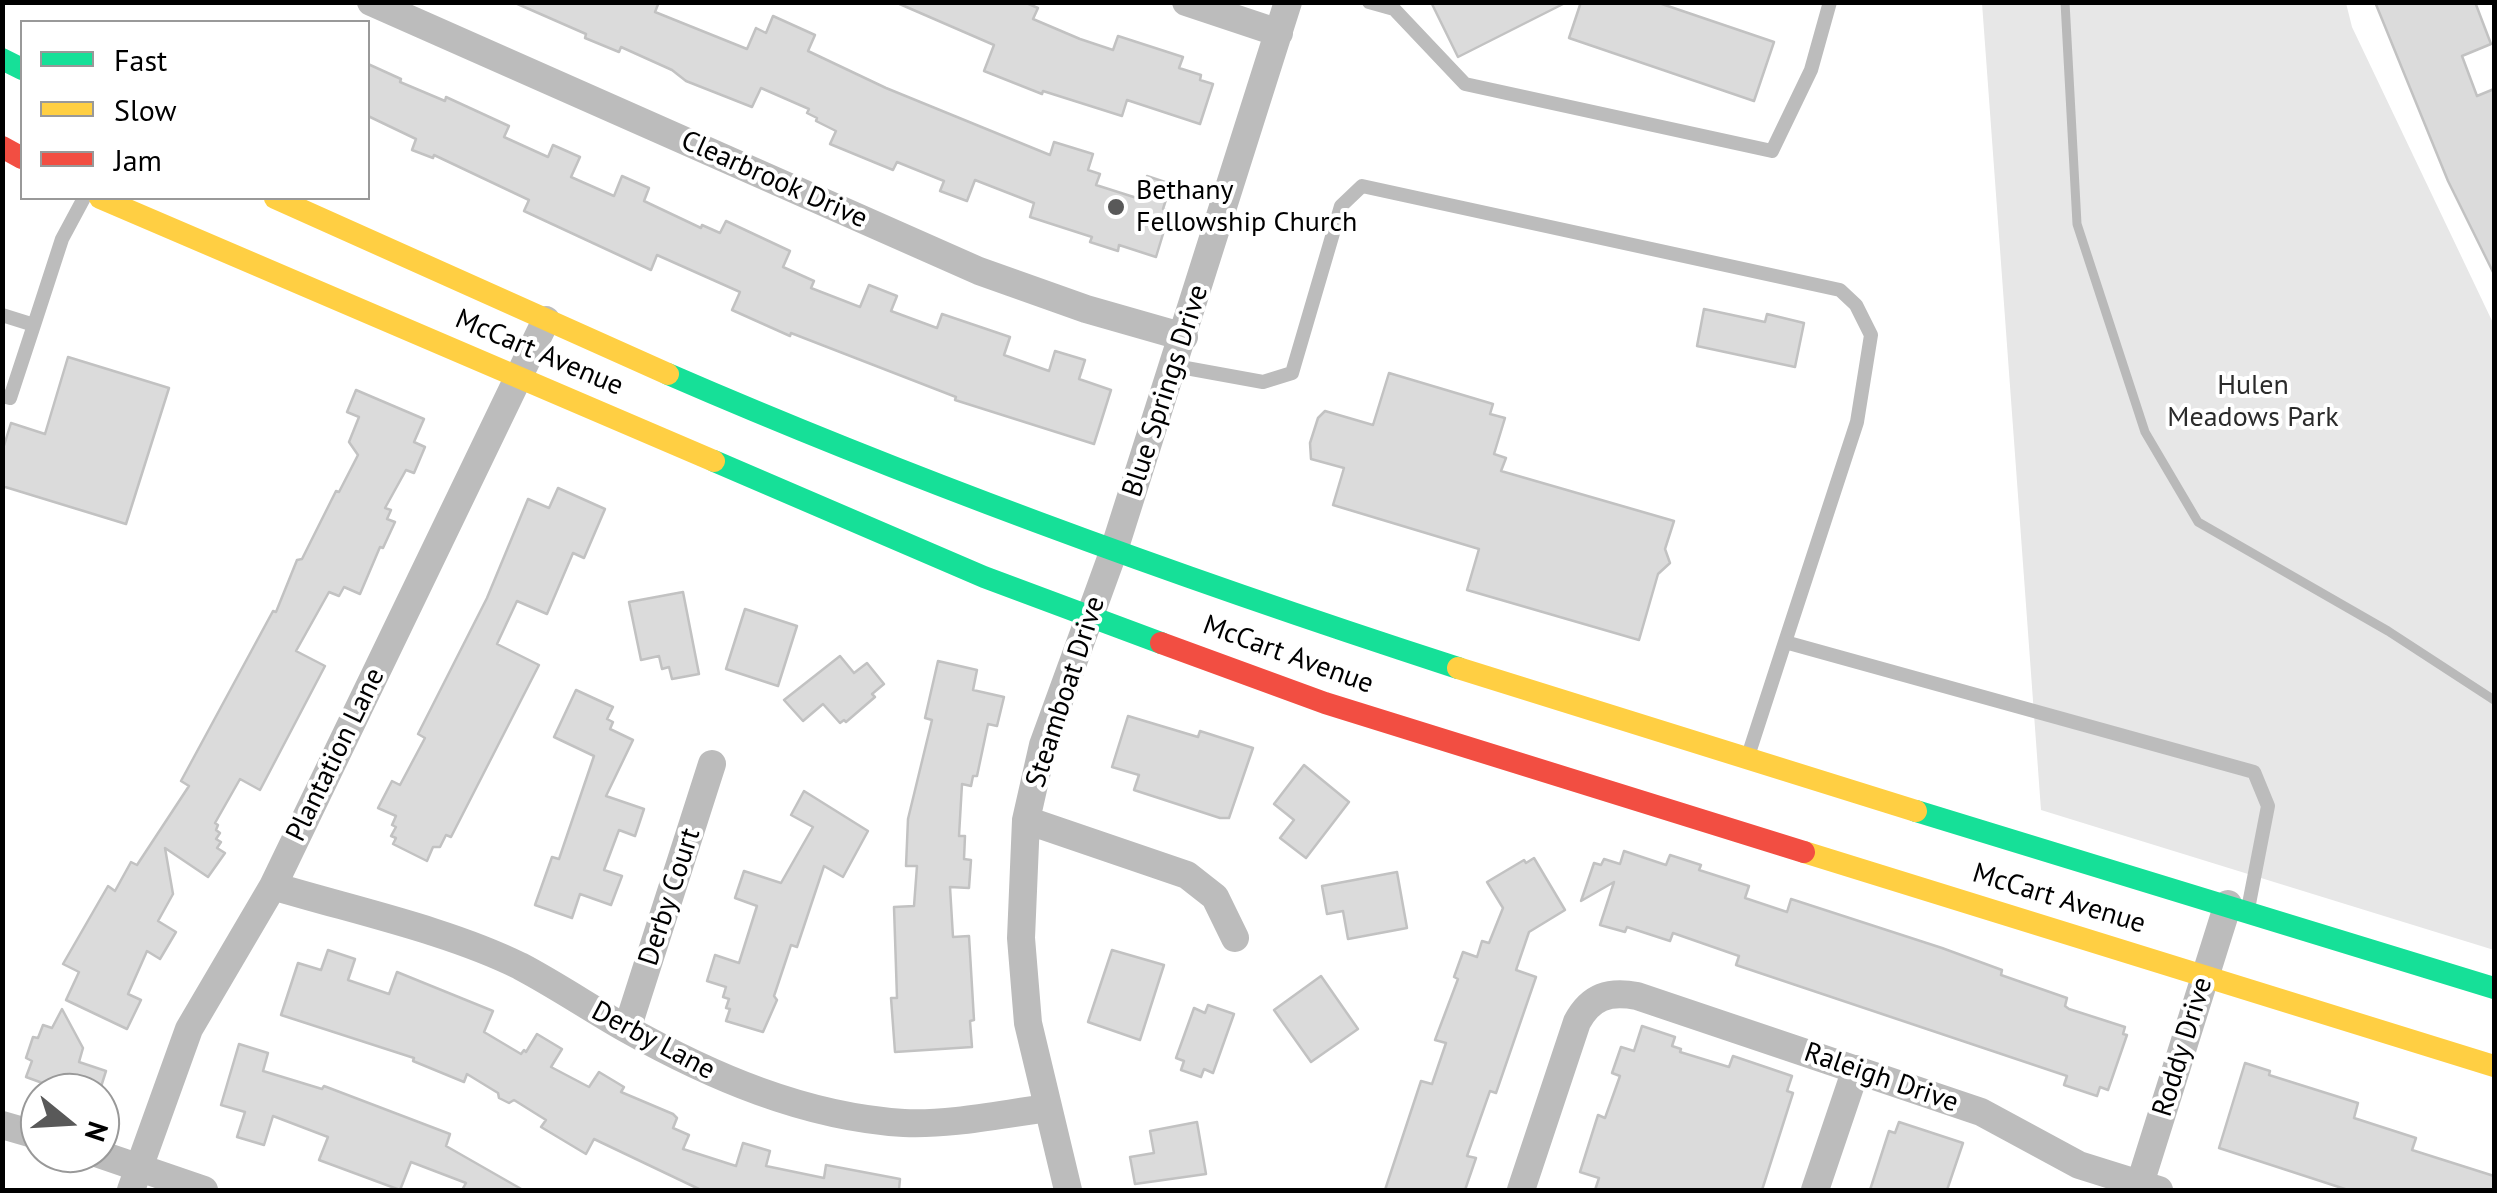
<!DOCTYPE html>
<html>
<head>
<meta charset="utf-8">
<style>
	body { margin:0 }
	#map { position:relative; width:2497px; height:1193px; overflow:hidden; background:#fff; font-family:"PT Sans",sans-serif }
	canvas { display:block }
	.frame { position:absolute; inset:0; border:5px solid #000; pointer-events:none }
	.legend { position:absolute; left:20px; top:20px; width:350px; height:180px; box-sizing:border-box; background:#fff; border:2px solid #999; margin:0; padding:12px 18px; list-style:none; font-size:30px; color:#000 }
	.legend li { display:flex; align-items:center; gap:20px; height:50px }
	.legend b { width:50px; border:2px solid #999 }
	.north { position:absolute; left:20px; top:1073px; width:100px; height:100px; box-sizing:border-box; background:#fff; border:2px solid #999; border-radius:50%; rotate:108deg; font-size:28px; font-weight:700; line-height:40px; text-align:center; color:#000 }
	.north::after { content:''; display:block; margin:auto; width:35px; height:45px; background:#595959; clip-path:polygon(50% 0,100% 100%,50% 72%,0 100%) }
</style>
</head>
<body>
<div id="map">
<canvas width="2497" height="1193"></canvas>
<div class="frame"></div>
<ul class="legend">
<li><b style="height:12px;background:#16e098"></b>Fast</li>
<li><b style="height:12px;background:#ffcf43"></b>Slow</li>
<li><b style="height:12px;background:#f24e42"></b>Jam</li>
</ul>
<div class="north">N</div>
</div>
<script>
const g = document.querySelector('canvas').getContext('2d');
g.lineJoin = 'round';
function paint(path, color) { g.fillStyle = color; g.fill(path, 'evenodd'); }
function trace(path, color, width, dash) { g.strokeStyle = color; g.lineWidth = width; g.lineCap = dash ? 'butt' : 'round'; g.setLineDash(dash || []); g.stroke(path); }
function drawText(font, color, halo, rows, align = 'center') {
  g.font = font + ' "PT Sans",sans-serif'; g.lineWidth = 8; g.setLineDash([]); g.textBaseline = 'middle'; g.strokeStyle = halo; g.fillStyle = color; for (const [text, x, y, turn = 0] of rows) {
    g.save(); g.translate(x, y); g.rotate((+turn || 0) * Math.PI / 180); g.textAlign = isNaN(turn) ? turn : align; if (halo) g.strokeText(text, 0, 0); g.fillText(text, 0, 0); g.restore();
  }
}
paint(new Path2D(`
	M1982,3h364l6,24 142,298v625l-453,-140z`), '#e7e7e7');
trace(new Path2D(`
	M2065,2l12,222 68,208 53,90 190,109 106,69`), '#b9b9b9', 9);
const building = new Path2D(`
	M513,2h146l-4,10 92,37 9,-21 10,5 7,-17 42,19 -7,16 78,37 164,67 4,-13 39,12 -5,16 12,4 -4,11 44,14 7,-23 24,8 -8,25 7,2 -14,46 -37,-12 -1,6 -28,-9 2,-5 -62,-20 4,-14 -59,-23 -8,21 -27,-10 4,-10 -47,-19 -4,8 -63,-26 6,-13 -20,-10 1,-3 -10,-5 2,-4 -48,-21 -9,19 -66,-26 -14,-11 -51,-23 -2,5 -34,-14 1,-4z
	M895,2h129l14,6 -5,11 47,20 33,11 5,-14 65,21 -4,11 22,7 -1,5 13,4 -13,40 -73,-24 -5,16 -79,-25 -1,3 -58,-23 10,-26z
	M1431,2h136l-109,55z
	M1581,2h75l118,40 -20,59 -185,-63z
	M2375,2h100l16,42 -29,12 15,40 17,-7v185l-46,-93z
	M368,64l33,15 -1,3 45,19 1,-4 63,29 -5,11 44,20 5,-12 27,12 -9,20 43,19 8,-20 27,12 -5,13 57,27 1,-3 18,8 6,-12 64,30 -7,16 31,14 -3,7 49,19 9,-22 28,11 -6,15 46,17 5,-14 68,23 -6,18 45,16 6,-20 30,9 -6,19 32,11 -17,54 -139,-44 1,-3 -165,-64 -1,3 -58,-26 8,-18 -83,-37 -6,15 -127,-59 5,-11 -95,-45 -1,3 -21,-8 4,-11 -48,-23z
	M1704,309l61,13 2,-8 37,9 -9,44 -98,-21z
	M68,357l101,31 -43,136 -124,-38v-34l9,-29 34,11z
	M1389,373l104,31 -3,10 15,4 -11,36 12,4 -5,13 173,50 -9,28 5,14 -12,11 -19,66 -172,-50 12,-41 -146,-44 11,-37 -33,-9 -1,-16 8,-25 7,-7 48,14z
	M356,390l68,29 -10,23 11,5 -11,26 -8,-3 -21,38 6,2 -4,9 8,3 -12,26 -3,-1 -20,47 -16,-7 -5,9 -10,-4 -33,59 29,15 -65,124 -20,-11 -25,44 3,2 -2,5 4,3 -4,6 5,3 -4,6 8,5 -17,24 -43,-29 8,46 -15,27 18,11 -16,27 -13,-8 -19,43 13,6 -14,29 -61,-29 13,-28 -16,-8 45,-78 7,5 16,-29 6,3 52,-79 -8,-5 92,-170 3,1 21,-52 5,-1 34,-68 3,1 19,-37 -9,-13 10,-25 -12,-5z
	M558,488l47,21 -21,49 -11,-5 -26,61 -30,-13 -20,43 42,21 -88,172 -5,-2 -6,12h-7l-6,14 -34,-17 3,-6 -5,-2 5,-9 -4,-2 4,-9 -18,-8 14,-27 8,4 25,-47 -7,-4 69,-136 41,-99 21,9z
	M683,592l16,82 -27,5 -3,-12 -7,2 -3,-13 -18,4 -12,-58z
	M745,609l52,17 -19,60 -52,-17z
	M840,656l14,17 13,-10 17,21 -12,10 3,3 -29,25 -2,-2 -4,3 -17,-19 -20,17 -19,-21z
	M938,661l39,9 -4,20 31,7 -7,29 -9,-2 -11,52h-4l-2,10 -9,-2 -3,52h6l-1,23 7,1 -2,28 -19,-1 3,50 16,-1 5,84 -4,1 2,26 -77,5 -4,-54h6l-3,-91 20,-1 3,-40h-11l2,-47 24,-99 -7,-2z
	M576,690l37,17 -6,12 6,3 -3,7 23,11 -27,56 38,13 -9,27 -16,-6 -15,40 18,6 -11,29 -31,-11 -8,24 -37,-13 17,-48 7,2 35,-103 -40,-19z
	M1128,716l70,21 2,-6 53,17 -24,70h-9l-86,-28 5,-15 -27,-8z
	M1304,765l45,37 -43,56 -26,-20 14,-18 -20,-16z
	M804,791l64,40 -25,46 -19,-11 -27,81 -6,-2 -17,51 3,4 -14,32 -37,-11 4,-12 -4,-1 3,-9 -6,-2 3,-10 -19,-6 8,-26 24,8 18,-57 -22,-8 9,-27 37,12 32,-56 -22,-12z
	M1624,851l42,14 4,-10 31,10 -2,5 50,16 -4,12 42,14 4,-13 151,49 60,22 -1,5 66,23 -2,8 4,3 56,18 -2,7 4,1 -19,55 -8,-3 -3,9 -33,-11 3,-9 -331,-111 3,-9 -66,-23 -3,8 -43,-14 -2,5 -25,-7 14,-43 -33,19 13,-38 7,2 3,-6 16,5z
	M1534,858l31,52 -36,22 -13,38 20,7 -40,116 -6,-2 -23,65 9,2 -11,32h-80l36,-109 11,3 14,-41 -11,-3 23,-61 -4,-2 9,-25 14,5 5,-16 7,2 14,-35 -16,-26 37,-22 2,3z
	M1397,872l10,56 -59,11 -5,-28 -16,3 -5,-28z
	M328,950l27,9 -7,21 41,14 8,-22 96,39 -9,21 37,22 3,-4 2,2 11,-18 25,15 -11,18 38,20 10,-15 25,15 -3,5 52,22 4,4 -4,10 16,7 -6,14 53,17 7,-23 27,8 -4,15 58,12 2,-13 74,14 -1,11h-198l-107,-51 -8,15 -45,-27 5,-7 -32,-20 -5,3 -10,-5 -1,-5 -31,-19 -3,8 -51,-21 1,-3 -133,-43 17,-52 23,7z
	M1112,950l52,15 -24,75 -52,-18z
	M1321,976l37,53 -47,33 -37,-52z
	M1208,1005l26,9 -21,59 -9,-4 -3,8 -20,-7 3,-9 -8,-3 18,-50 11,5z
	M62,1009l21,39 -4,14 27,9 -7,22h-29l-44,-16 6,-16 -6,-3 7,-21 5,1 5,-13 9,3z
	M1642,1026l33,11 -3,9 9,3 -1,3 49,15 4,-11 59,20 -5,15 6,2 -31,97h-167l4,-12 -19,-6 18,-57 7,3 15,-42 -8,-3 9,-26 13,4z
	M239,1044l29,9 -5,18 59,18 2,-3 126,48 -4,12 77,44h-61l4,-7 -55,-21 -11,28 -81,-30 9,-23 -55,-21 -9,29 -27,-8 8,-25 -24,-7z
	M2245,1063l25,8 -1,4 89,28 -4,15 62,20 -4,12 82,26v14h-146l-129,-42z
	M1197,1122l9,52 -71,10 -5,-27 24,-4 -4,-22z
	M1899,1122l64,21 -16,47h-77l19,-59 6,2z`);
paint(building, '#dbdbdb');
trace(building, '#c2c2c2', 2.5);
trace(new Path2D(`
	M1369,2l25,7 71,75 307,67 39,-81 19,-68
	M2,315l32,10 28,-86 22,-41
	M1175,366l88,16 29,-9 49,-167 21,-20 478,104 16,15 15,30 -14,87 -72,220
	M2,396l8,2 24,-73
	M1748,756l37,-114 469,130 14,34 -20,103`), '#bcbcbc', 14);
trace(new Path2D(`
	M371,2l608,269 107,38 98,28
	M1186,2l93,31
	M1026,820l161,55 28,22 20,41
	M273,886c79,24 174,44 247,80 36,19 70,42 105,62 85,48 180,89 279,95 48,2 97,-9 144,-15
	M627,1029l85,-265
	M2,1125l38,11
	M96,1153l108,37
	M131,1190l58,-161 84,-143 273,-566
	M1068,1190l-40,-167 -7,-85 5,-118 17,-75 71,-195 174,-548
	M1521,1190l56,-168c14,-26 32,-31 60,-26l344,116 98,53 80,25
	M1815,1190l41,-121
	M2138,1190l90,-286`), '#bcbcbc', 28);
trace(new Path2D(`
	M2,59l20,10
	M668,374c258,112 522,207 790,294
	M714,461l270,116 177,66
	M1916,811l578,177`), '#16e098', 22);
trace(new Path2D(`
	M100,198l614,263
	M275,198l393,176
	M1458,668l458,143
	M1804,852l690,214`), '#ffcf43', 22);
trace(new Path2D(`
	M2,147l20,11
	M1161,643l164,60 479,149`), '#f24e42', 22);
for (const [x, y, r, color] of [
	[1116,207,10,"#595959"]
]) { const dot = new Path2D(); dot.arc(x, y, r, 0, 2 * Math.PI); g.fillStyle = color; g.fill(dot); trace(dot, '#fff', 4); }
drawText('28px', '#000', '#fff', [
	["Clearbrook Drive",774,180,24],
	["McCart Avenue",539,353,23],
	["Blue Springs Drive",1166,391,-72],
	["McCart Avenue",1288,655,20],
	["Steamboat Drive",1066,692,-72],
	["Plantation Lane",336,755,-64],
	["Derby Court",670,897,-72],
	["McCart Avenue",2059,899,17],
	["Derby Lane",653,1041,28],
	["Roddy Drive",2183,1047,-73],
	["Raleigh Drive",1881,1078,19]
]);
drawText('28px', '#000', '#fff', [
	["Bethany",1136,191],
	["Fellowship Church",1136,223]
], 'left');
drawText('28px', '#2b2b2b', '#fff', [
	["Hulen",2253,386],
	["Meadows Park",2253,418]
]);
</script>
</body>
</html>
